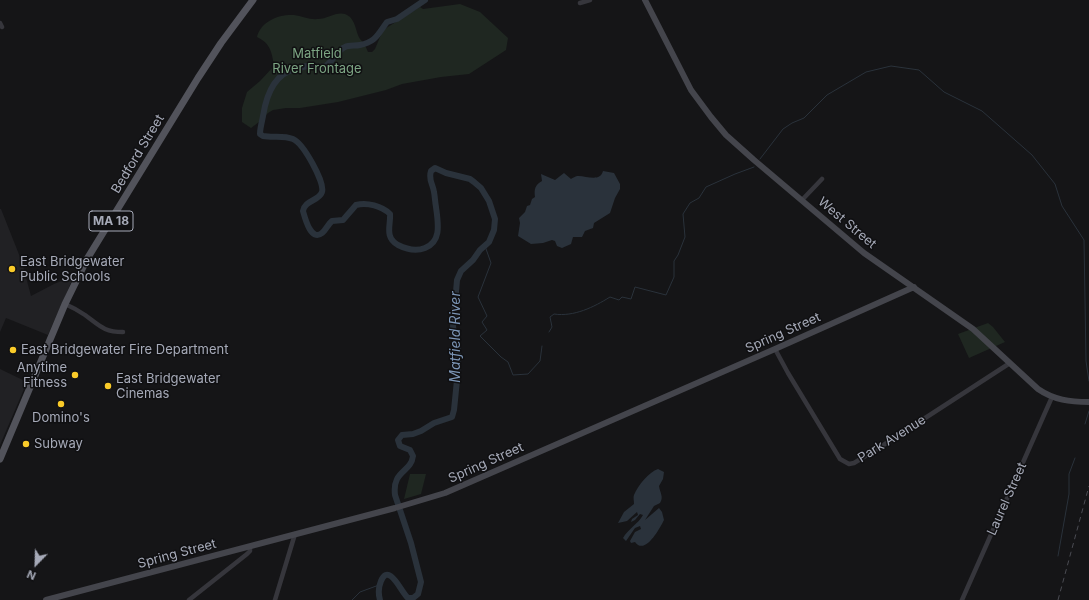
<!DOCTYPE html>
<html>
<head>
<meta charset="utf-8">
<style>
	body { margin:0 }
	#map { position:relative; width:1089px; height:600px; overflow:hidden; background:#151517; font-family:Inter,sans-serif }
	canvas { display:block }
	.north { position:absolute; left:16px; top:544px; width:40px; height:40px; -webkit-text-stroke:3px #101012; paint-order:stroke; rotate:203deg; font-size:11px; font-weight:700; line-height:16px; text-align:center; color:#a6aab8 }
	.north::after { content:''; display:block; margin:auto; width:14px; height:18px; background:#a6aab8; clip-path:polygon(50% 0,100% 100%,50% 72%,0 100%) }
</style>
</head>
<body>
<div id="map">
<canvas width="1089" height="600"></canvas>
<div class="north">N</div>
</div>
<script>
const g = document.querySelector('canvas').getContext('2d');
g.lineJoin = 'round';
function paint(path, color) { g.fillStyle = color; g.fill(path, 'evenodd'); }
function trace(path, color, width, dash) { g.strokeStyle = color; g.lineWidth = width; g.lineCap = dash ? 'butt' : 'round'; g.setLineDash(dash || []); g.stroke(path); }
function drawText(font, color, halo, rows, align = 'center') {
  g.font = font + ' Inter,sans-serif'; g.lineWidth = 3; g.setLineDash([]); g.textBaseline = 'middle'; g.strokeStyle = halo; g.fillStyle = color; for (const [text, x, y, turn = 0] of rows) {
    g.save(); g.translate(x, y); g.rotate((+turn || 0) * Math.PI / 180); g.textAlign = isNaN(turn) ? turn : align; if (halo) g.strokeText(text, 0, 0); g.fillText(text, 0, 0); g.restore();
  }
}
paint(new Path2D(`
	M0,209h1l21,53 9,34 23,-12 20,-8 -26,59 -42,-17 -6,14z
	M0,369l27,13 -27,63z`), '#212124');
paint(new Path2D(`
	M460,4l20,8 28,26 -2,12 -37,24 -28,3 -39,7 -16,6 -48,12 -38,6h-14l-13,2 -5,3 -9,9 -8,6 -9,-6v-14l5,-16 13,-11 14,-15c-2,-14 -4,-23 -17,-29 4,-16 22,-23 37,-22 8,1 16,5 24,4 11,0 22,-11 32,-2 6,6 6,16 10,22 4,4 6,8 8,13h4l3,-3 8,-19 37,-23 3,2z
	M988,323l5,4 12,15 -36,16 -11,-24z
	M410,474h16l-5,20 -17,5z`), '#1f2721');
paint(new Path2D(`
	M603,171l11,2 6,11v5l-5,9 -5,15 -16,10 -1,5 -8,3 -3,6h-9l-2,7 -9,4 -5,-2 -2,-5 -3,-1 -9,3 -12,1 -13,-8 2,-13 -1,-5 6,-6 2,-6 3,-1 2,-6 3,-2c-1,-8 0,-12 7,-16l-1,-7 14,6 9,-7 7,6c0,0 5,-3 6,-3 8,-1 23,7 26,-5z
	M658,469l6,3 -1,7 -4,7c1,7 5,11 1,17l-6,3 -9,14 14,-12 3,4 2,8c-4,8 -19,36 -29,22l-4,1 -1,-2 5,-9 6,-3 -1,-3 -5,2 -9,13 -3,-3c5,-9 15,-14 20,-23l-3,-1 -5,6 -4,2 1,-3 6,-4 -1,-3 -10,9 -9,2 6,-11 10,-8c0,-3 -1,-7 0,-9 4,-10 15,-23 24,-26z`), '#2a323b');
trace(new Path2D(`
	M760,159l23,-30 9,-6 12,-5 23,-23 39,-23 25,-6 28,4 25,22 38,19 50,44 23,29 7,22 22,34 2,121 3,20
	M485,246l6,17 -13,34 9,19 -5,6 5,8 -7,6 21,21 7,5 5,13 15,-1 12,-13 2,-15
	M549,332l3,-5 -2,-10 4,-3c20,3 40,-7 56,-17l9,3 3,-3 9,2 4,-12 31,8 8,-18v-16l4,-6 7,-18 -2,-23 7,-11 9,-5 7,-11 29,-13 19,-7
	M1085,424l4,-13
	M1058,556l11,-62v-20l6,-16
	M352,600l8,-8 19,-7`), '#2a323b', 1);
trace(new Path2D(`
	M380,600c-2,-7 -2,-12 1,-19 8,-19 20,11 27,17h5l5,-4 3,-12 -10,-39 -16,-48c-3,-25 16,-22 18,-39l-3,-6 -10,-4 -2,-6 4,-5 11,-1 8,-3 13,-8 18,-6 2,-7 3,-30 1,-30 -5,-23 4,-47 4,-9 12,-11 7,-10 9,-8 5,-12 1,-11 -6,-18 -8,-13 -7,-6 -4,-3 -24,-6 -11,-5 -4,3c-3,9 2,13 3,21 1,5 1,10 2,15 2,16 6,34 -11,41 -10,4 -19,1 -27,-3 -14,-8 -7,-20 -8,-31 -8,-8 -23,-12 -34,-9l-13,15 -11,1c-4,3 -6,9 -10,12 -11,9 -17,-15 -19,-22 2,-11 16,-10 19,-19 3,-10 -19,-49 -29,-53 -10,-4 -20,-1 -30,-3l-3,-2c0,-6 2,-12 3,-18 3,-19 11,-42 32,-47 4,-1 8,-2 12,-3 6,0 12,3 18,0 7,-3 11,-15 20,-19 4,-2 10,-1 15,-2 16,-3 18,-11 27,-23l10,-3 28,-19`), '#2a323b', 6);
trace(new Path2D(`
	M580,3l10,-3
	M0,23l2,4
	M802,200l20,-21
	M65,304c7,3 14,7 20,11 15,11 19,17 38,17
	M775,349l13,24 52,86 9,5 5,-1 28,-17 128,-83
	M189,600l58,-46 3,-3v-5
	M275,600l20,-66
	M962,600l90,-203`), '#36363c', 4.5);
trace(new Path2D(`
	M645,0l46,90 20,27 15,18 28,25 110,93 109,76 65,60c16,11 32,13 51,13
	M46,600l349,-92 50,-15 330,-144 139,-62`), '#44454c', 6);
trace(new Path2D(`
	M0,459l65,-155 22,-45 111,-181 23,-35 32,-43`), '#52535b', 7);
trace(new Path2D(`
	M1058,600l31,-114`), '#4b4c53', 1, [5, 4]);
for (const [x, y, r, color] of [
	[12,269,4,"#facb29"],
	[13,350,4,"#facb29"],
	[75,375,4,"#facb29"],
	[108,386,4,"#facb29"],
	[61,404,4,"#facb29"],
	[26,444,4,"#facb29"]
]) { const dot = new Path2D(); dot.arc(x, y, r, 0, 2 * Math.PI); g.fillStyle = color; g.fill(dot); trace(dot, '#101012', 1.5); }
for (const [x, y, w] of [
	[111,221,44]
]) { const box = new Path2D(); box.roundRect(x - w / 2, y - 10, w, 20, 3); g.fillStyle = '#101012'; g.fill(box); trace(box, '#a6aab8', 1); }
drawText('bold 12px', '#a6aab8', null, [
	["MA 18",111,221]
]);
drawText('13px', '#7ca483', '#101012', [
	["Matfield",317,54],
	["River Frontage",317,69]
]);
drawText('13px', '#a6aab8', '#101012', [
	["Bedford Street",138,154,-59],
	["West Street",847,223,40],
	["Spring Street",783,333,-24],
	["Park Avenue",892,439,-32],
	["Spring Street",486,463,-24],
	["Laurel Street",1007,499,-66],
	["Spring Street",177,554,-15]
]);
drawText('13px', '#a6aab8', '#101012', [
	["East Bridgewater",20,262],
	["Public Schools",20,277],
	["East Bridgewater Fire Department",21,350],
	["Anytime",67,368,"right"],
	["Fitness",67,383,"right"],
	["East Bridgewater",116,379],
	["Cinemas",116,394],
	["Domino's",61,418,"center"],
	["Subway",34,444]
], 'left');
drawText('italic 14px', '#7b94b4', '#101012', [
	["Matfield River",456,337,-90]
]);
</script>
</body>
</html>
